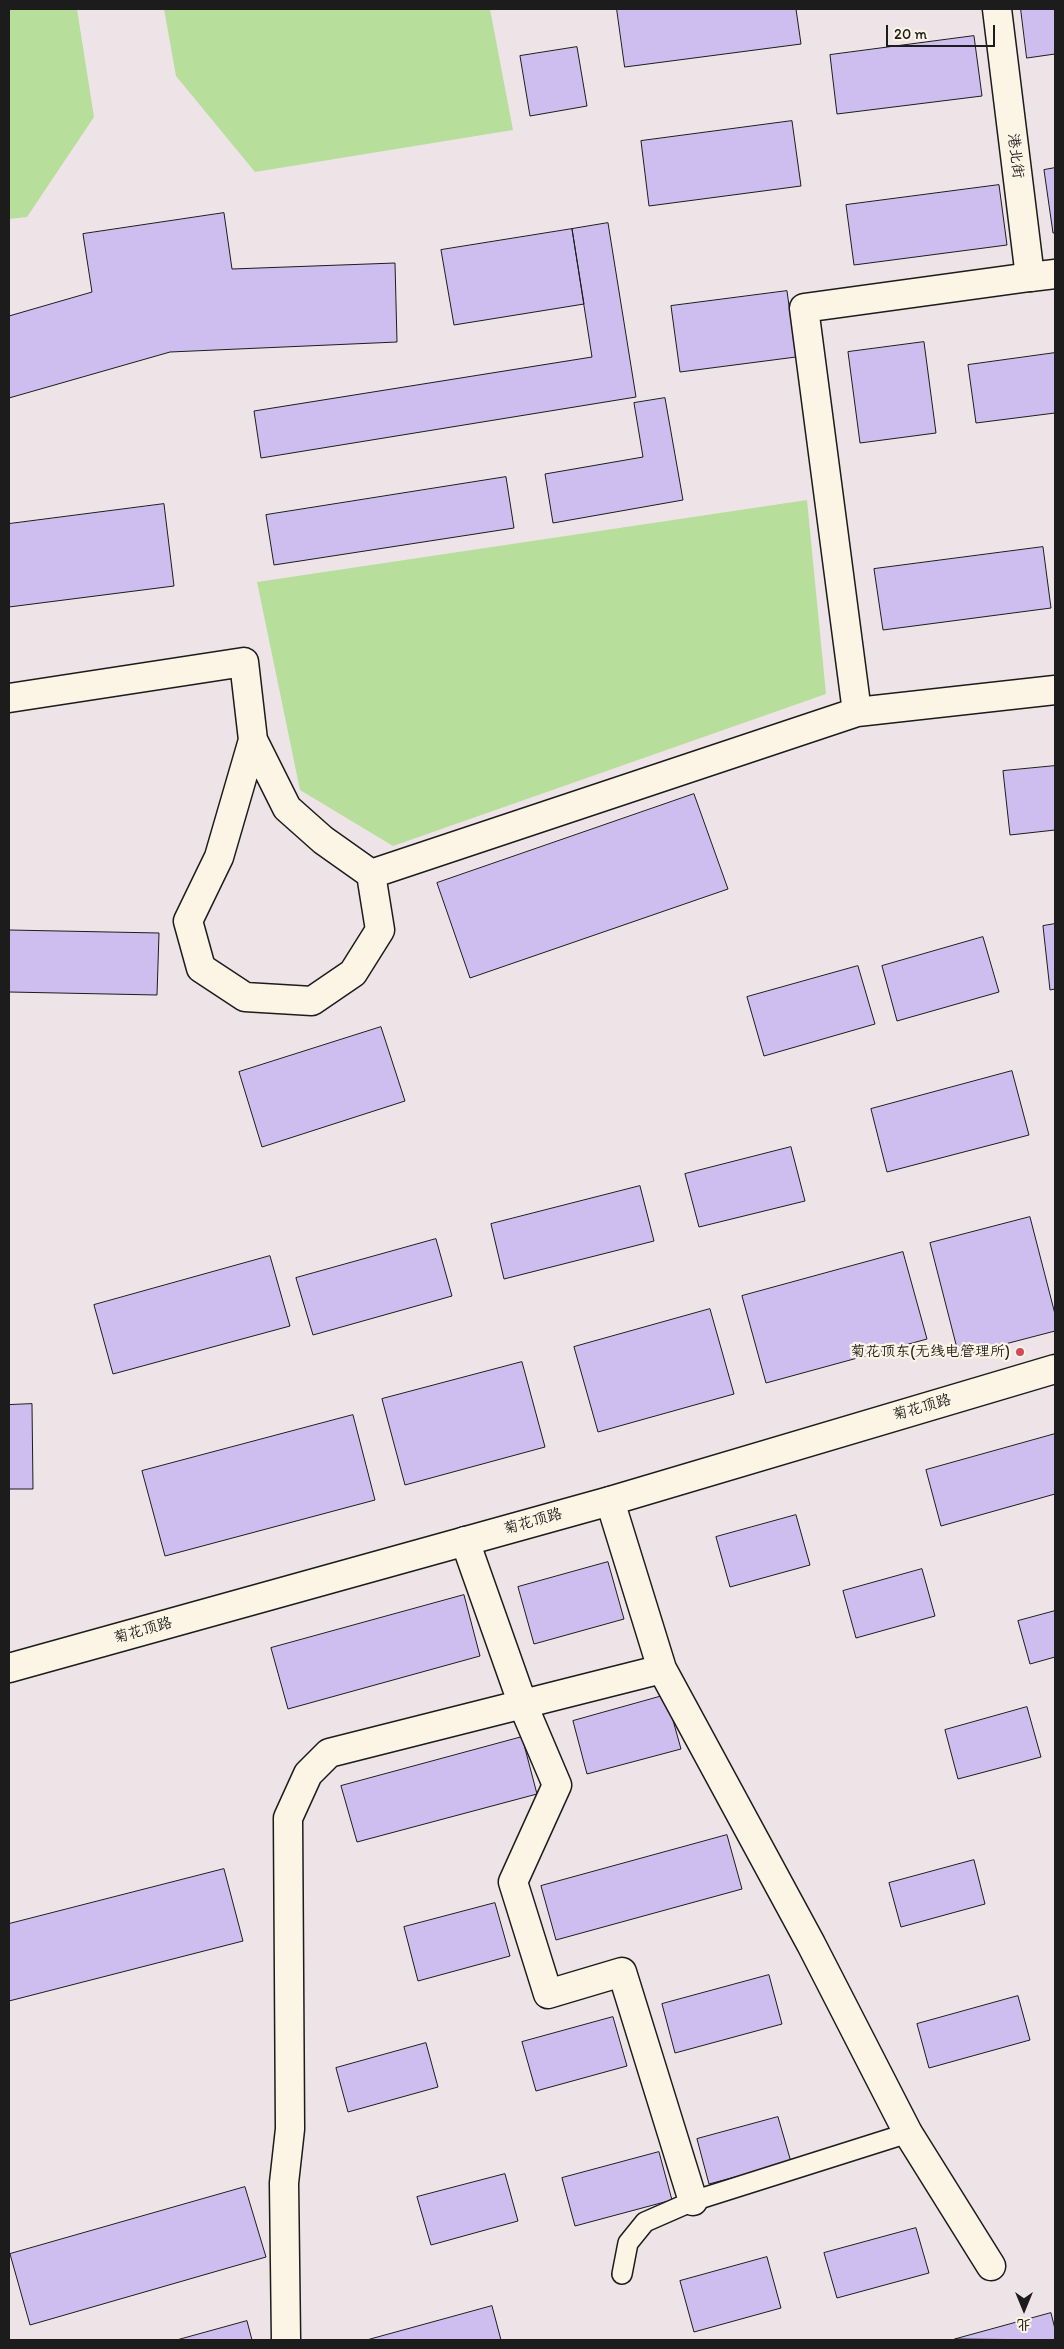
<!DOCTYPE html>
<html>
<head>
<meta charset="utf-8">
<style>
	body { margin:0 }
	#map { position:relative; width:1064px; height:2349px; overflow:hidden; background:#eee4e8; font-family:Itim,"LXGW WenKai TC",sans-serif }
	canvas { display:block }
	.frame { position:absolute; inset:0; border:10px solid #1c1c1c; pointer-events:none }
	.north { position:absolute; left:999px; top:2284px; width:50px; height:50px; -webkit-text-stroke:4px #fcf5e5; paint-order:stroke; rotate:180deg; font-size:14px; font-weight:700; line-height:20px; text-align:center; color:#1c1c1c }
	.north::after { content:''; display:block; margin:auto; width:18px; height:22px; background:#1c1c1c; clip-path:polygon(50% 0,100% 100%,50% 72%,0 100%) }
	.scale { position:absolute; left:886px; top:25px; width:109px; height:22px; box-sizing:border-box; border:2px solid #1c1c1c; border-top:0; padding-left:6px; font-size:15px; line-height:18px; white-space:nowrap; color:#1c1c1c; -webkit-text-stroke:4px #fcf5e5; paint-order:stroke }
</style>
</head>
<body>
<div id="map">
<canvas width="1064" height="2349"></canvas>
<div class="frame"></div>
<div class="north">北</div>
<div class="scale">20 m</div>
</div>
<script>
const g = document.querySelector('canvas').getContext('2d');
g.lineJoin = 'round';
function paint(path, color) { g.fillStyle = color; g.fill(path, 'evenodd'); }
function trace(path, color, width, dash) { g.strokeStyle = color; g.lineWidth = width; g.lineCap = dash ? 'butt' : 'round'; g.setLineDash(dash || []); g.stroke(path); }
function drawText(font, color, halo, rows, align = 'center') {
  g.font = font + ' Itim,"LXGW WenKai TC",sans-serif'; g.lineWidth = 4.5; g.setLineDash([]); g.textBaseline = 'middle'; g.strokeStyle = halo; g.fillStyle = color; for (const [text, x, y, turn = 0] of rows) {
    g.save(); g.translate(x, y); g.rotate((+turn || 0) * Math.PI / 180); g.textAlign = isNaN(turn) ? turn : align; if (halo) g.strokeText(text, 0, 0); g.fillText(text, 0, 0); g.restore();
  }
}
paint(new Path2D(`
	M9,9h68l17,108 -67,100 -18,2z
	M164,9h326l23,121 -258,42 -79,-96z
	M807,500l19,194 -433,152 -93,-56 -43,-208z`), '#b7df9b');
const building = new Path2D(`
	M617,9h179l5,35 -176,23z
	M1021,9h34v45l-28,4z
	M974,36l8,60 -145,18 -7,-59z
	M577,47l10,59 -57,10 -10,-60z
	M792,121l9,65 -152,20 -8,-65z
	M1055,168v65h-2l-9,-63z
	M999,185l8,60 -153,20 -8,-60z
	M224,213l8,56 163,-6 2,79 -227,10 -161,46v-82l83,-24 -9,-58z
	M608,223l28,174 -375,61 -7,-47 338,-54 -20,-128z
	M572,229l12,75 -130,21 -13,-75z
	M787,291l9,66 -116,15 -9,-66z
	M924,342l12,91 -76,10 -12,-91z
	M1055,353v60l-79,10 -8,-58z
	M665,398l18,102 -130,23 -8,-49 98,-17 -9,-54z
	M506,477l8,51 -240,37 -8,-50z
	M164,504l10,82 -165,21v-83z
	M1043,547l8,61 -168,22 -9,-61z
	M1055,766v64l-45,5 -7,-64z
	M694,794l34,95 -258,89 -33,-95z
	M1055,924v65l-5,1 -7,-64z
	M9,930l150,3 -2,62 -148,-3z
	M983,937l16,55 -102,29 -15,-55z
	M858,966l17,58 -111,32 -17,-59z
	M381,1027l24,74 -143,46 -23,-75z
	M1012,1071l17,64 -142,37 -16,-63z
	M791,1147l14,54 -106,26 -14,-53z
	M640,1186l14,55 -150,38 -13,-55z
	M1030,1217l25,97v17l-96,25 -29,-113z
	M436,1239l16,57 -139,39 -17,-57z
	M903,1252l24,87 -161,44 -24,-87z
	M270,1256l20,70 -177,48 -19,-69z
	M710,1309l24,85 -136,38 -24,-85z
	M522,1362l23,85 -140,38 -23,-86z
	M32,1404l1,85h-24v-84z
	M353,1415l22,85 -210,56 -23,-85z
	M1055,1434v60l-114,32 -15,-56z
	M796,1515l14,50 -80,22 -14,-50z
	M608,1562l16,57 -90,25 -16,-57z
	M922,1569l13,47 -79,22 -13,-47z
	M464,1595l16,61 -192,53 -17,-61z
	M1055,1611v46l-25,7 -12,-43z
	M666,1695l15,54 -94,25 -14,-53z
	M1027,1707l14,50 -83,22 -13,-49z
	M522,1737l15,57 -180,48 -16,-56z
	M727,1835l15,54 -186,51 -15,-54z
	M974,1860l11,44 -84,23 -12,-44z
	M224,1869l19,72 -234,60v-77z
	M495,1903l15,53 -92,25 -14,-54z
	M769,1975l13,49 -107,29 -13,-49z
	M1018,1996l12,44 -101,28 -12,-44z
	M613,2017l14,49 -91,25 -14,-49z
	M426,2043l12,44 -90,25 -12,-44z
	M778,2117l13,45 -82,22 -12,-45z
	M659,2152l13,48 -97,26 -13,-48z
	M505,2174l13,47 -87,24 -14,-48z
	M245,2187l21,70 -236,68 -20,-71z
	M916,2228l13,45 -92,25 -13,-45z
	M767,2257l14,51 -87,24 -14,-51z
	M492,2306l9,34h-134z
	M1051,2313l4,16v11l-100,-1z
	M247,2321l5,19h-75z`);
paint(building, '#cdbeef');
trace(building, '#1c1c1c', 1);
const lane = new Path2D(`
	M622,2274l6,-31 17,-21 48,-21 215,-68`);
const street = new Path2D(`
	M9,698l235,-36 9,78 -34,117 -31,64 13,47 44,29 67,4 41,-28 27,-43 -9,-56 486,-162 198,-22
	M857,712l-53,-404 226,-31
	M253,740l34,68 36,32 48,34
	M610,1501l52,168 149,275 97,189 83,133
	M465,1541l58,164 34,80 -44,97 35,112 74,-22 71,229
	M286,2340l-2,-157 6,-54 -2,-311 20,-44 21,-21 333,-84`);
const secondary = new Path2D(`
	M997,9l33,268 25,-3
	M9,1668l601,-167 445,-132`);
trace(lane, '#1c1c1c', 22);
trace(street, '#1c1c1c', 31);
trace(secondary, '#1c1c1c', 31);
trace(lane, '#fcf5e5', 19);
trace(street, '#fcf5e5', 28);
trace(secondary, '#fcf5e5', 28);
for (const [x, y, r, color] of [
	[1020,1352,5,"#d1495b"]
]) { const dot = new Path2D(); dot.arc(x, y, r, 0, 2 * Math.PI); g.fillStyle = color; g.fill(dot); trace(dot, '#fcf5e5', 2); }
drawText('15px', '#1c1c1c', '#fcf5e5', [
	["港北街",1015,156,83],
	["菊花顶路",922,1408,-16],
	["菊花顶路",533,1522,-16],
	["菊花顶路",143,1631,-16]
]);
drawText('15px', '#1c1c1c', '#fcf5e5', [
	["菊花顶东(无线电管理所)",1010,1352]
], 'right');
</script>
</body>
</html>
